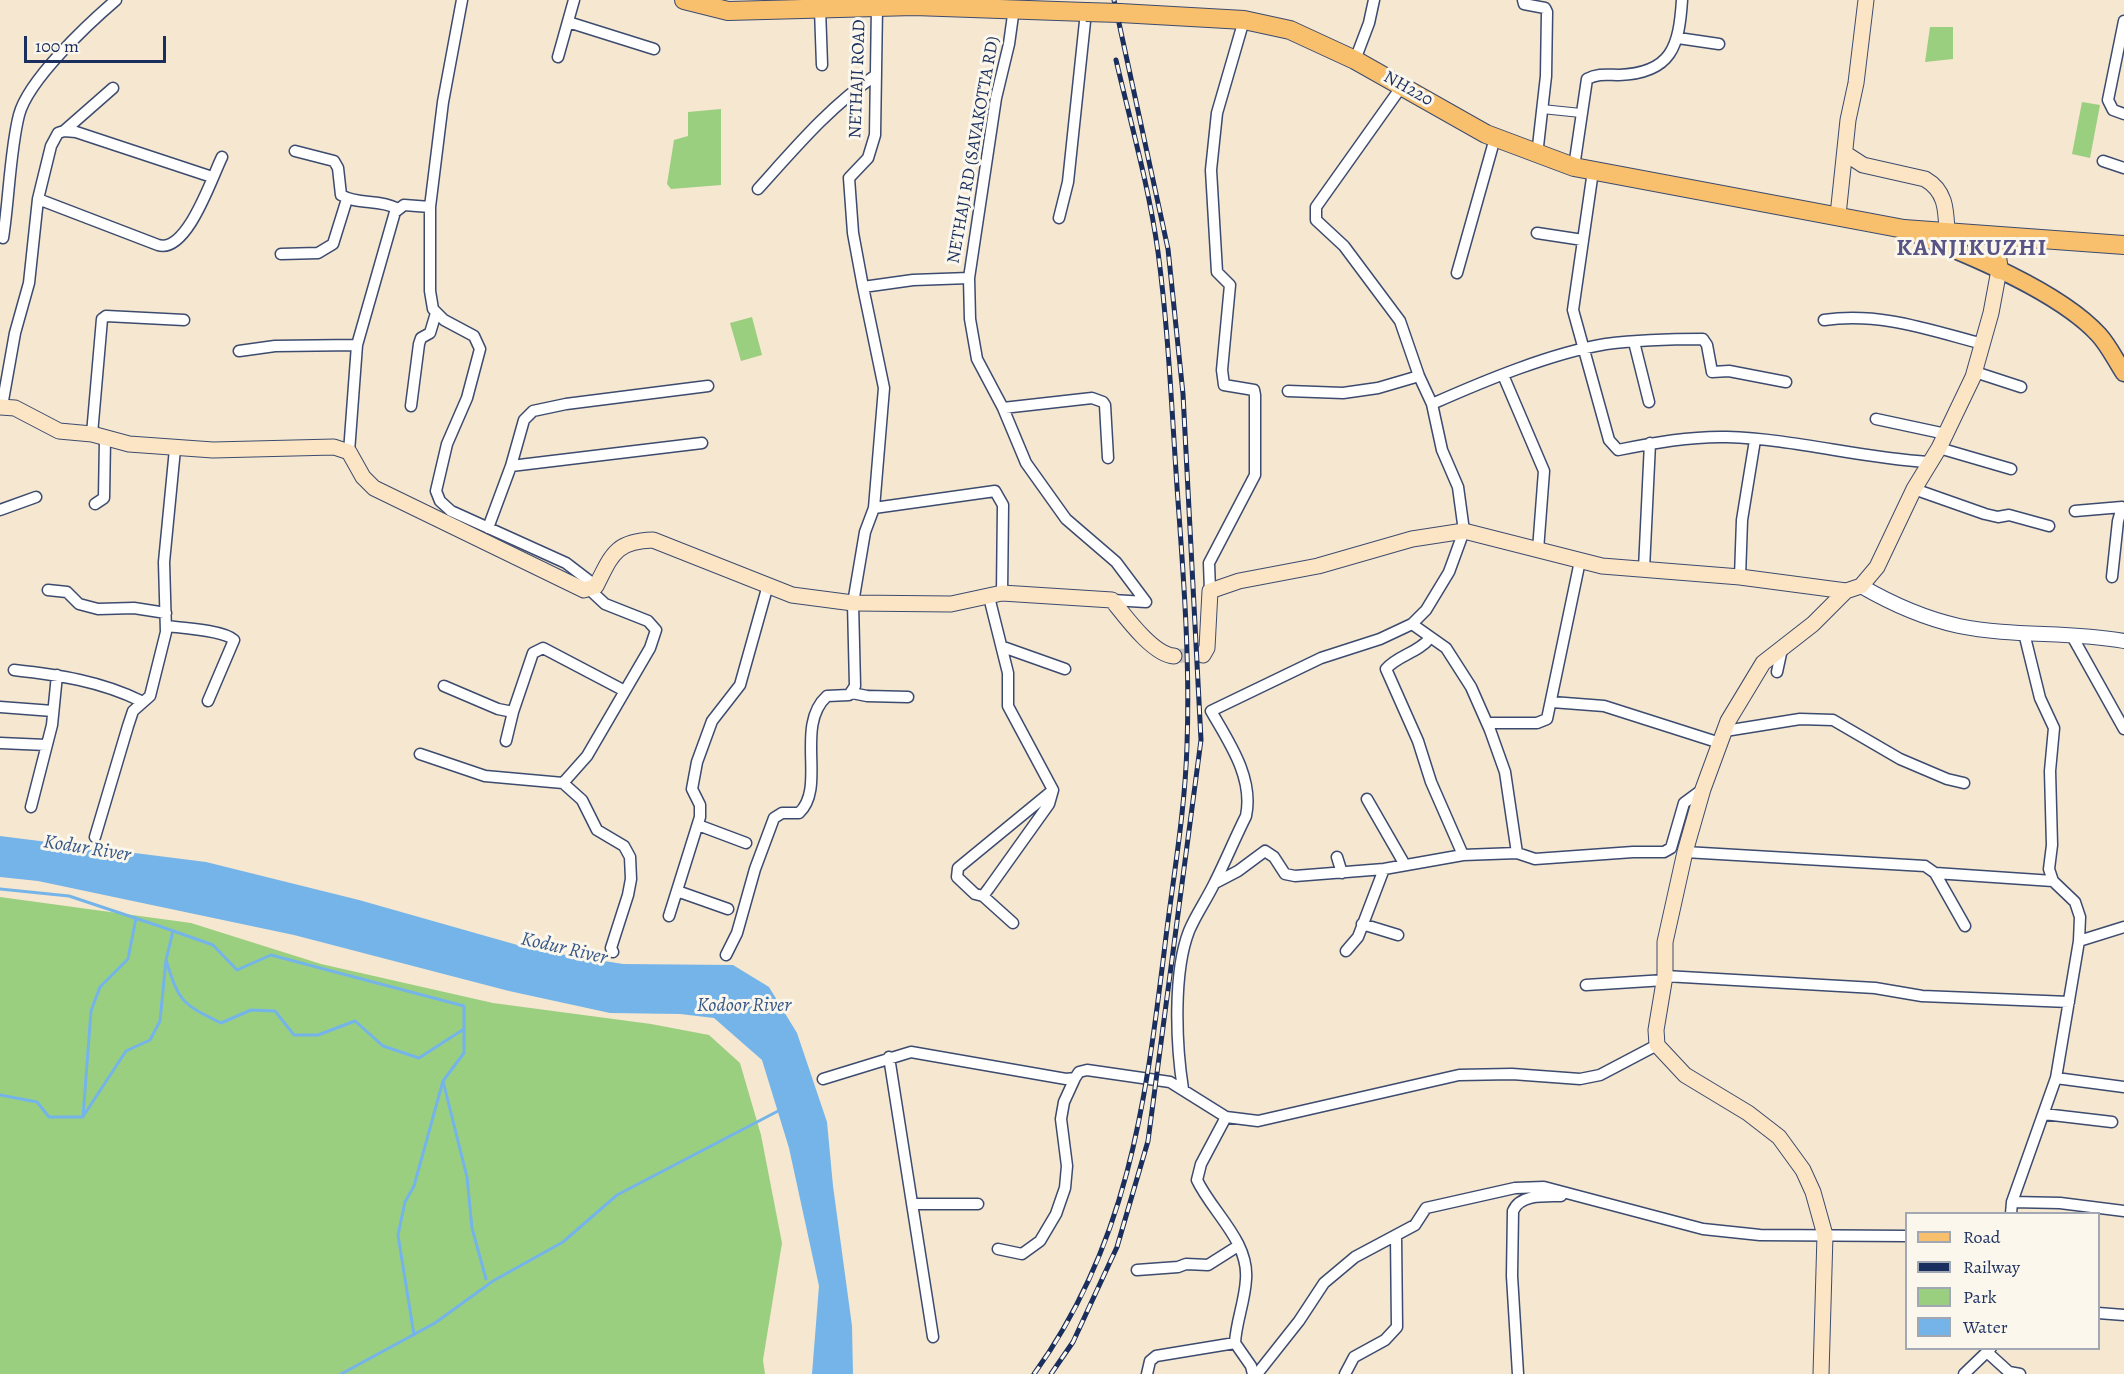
<!DOCTYPE html>
<html>
<head>
<meta charset="utf-8">
<style>
	body { margin:0 }
	#map { position:relative; width:2124px; height:1374px; overflow:hidden; background:#f5e7d0; font-family:Alegreya,serif }
	canvas { display:block }
	.legend { position:absolute; left:1905px; top:1212px; width:195px; height:138px; box-sizing:border-box; background:#fbf7ec; border:2px solid #a1a7b3; margin:0; padding:8px 10px; list-style:none; font-size:18px; color:#1b2f5e }
	.legend li { display:flex; align-items:center; gap:12px; height:30px }
	.legend b { width:30px; border:2px solid #a1a7b3 }
	.scale { position:absolute; left:24px; top:36px; width:142px; height:27px; box-sizing:border-box; border:3px solid #1b2f5e; border-top:0; padding-left:8px; font-size:18px; line-height:21px; white-space:nowrap; color:#1b2f5e; -webkit-text-stroke:4px #fbf7ec; paint-order:stroke }
</style>
</head>
<body>
<div id="map">
<canvas width="2124" height="1374"></canvas>
<ul class="legend">
<li><b style="height:8px;background:#f8bf6c"></b>Road</li>
<li><b style="height:8px;background:#1b2f5e"></b>Railway</li>
<li><b style="height:16px;background:#9bcf80"></b>Park</li>
<li><b style="height:16px;background:#75b4e9"></b>Water</li>
</ul>
<div class="scale">100 m</div>
</div>
<script>
const g = document.querySelector('canvas').getContext('2d');
g.lineJoin = 'round';
function paint(path, color) { g.fillStyle = color; g.fill(path, 'evenodd'); }
function trace(path, color, width, dash) { g.strokeStyle = color; g.lineWidth = width; g.lineCap = dash ? 'butt' : 'round'; g.setLineDash(dash || []); g.stroke(path); }
function drawText(font, color, halo, rows, align = 'center') {
  g.font = font + ' Alegreya,serif'; g.lineWidth = 6; g.setLineDash([]); g.textBaseline = 'middle'; g.strokeStyle = halo; g.fillStyle = color; for (const [text, x, y, turn = 0] of rows) {
    g.save(); g.translate(x, y); g.rotate((+turn || 0) * Math.PI / 180); g.textAlign = isNaN(turn) ? turn : align; if (halo) g.strokeText(text, 0, 0); g.fillText(text, 0, 0); g.restore();
  }
}
paint(new Path2D(`
	M1930,27h23v32l-28,3z
	M2082,102l18,3 -10,53 -18,-4z
	M721,109v76l-50,4 -4,-5 7,-44 14,-4v-24z
	M752,317l10,38 -21,6 -11,-38z
	M0,897l191,26 130,41 172,39 158,21 58,11 31,28 21,72 21,108 -19,117 2,14h-765z`), '#9bcf80');
paint(new Path2D(`
	M0,836l206,26 153,38 176,50 88,14 110,1 36,22 28,46 30,89 6,64 19,140 1,48h-41l7,-88 -30,-138 -27,-88 -48,-42 -34,-4 -70,-1 -101,-22 -215,-56 -256,-54 -38,-4z`), '#75b4e9');
trace(new Path2D(`
	M0,889l69,7 93,31 51,18 24,25 34,-15 193,51v47l-21,28 24,96 5,51 14,51
	M166,960c13,42 16,44 55,63l30,-13 24,1 19,24h24l37,-14 28,25 36,12 45,-29
	M0,1095l37,7 12,15h34l8,-106 9,-24 28,-28 8,-41
	M84,1115l42,-64 24,-11 10,-19 6,-61 7,-29
	M414,1335l-16,-100 7,-33 9,-16 29,-105
	M341,1374l94,-51 58,-42 70,-39 54,-47 163,-85`), '#75b4e9', 3);
trace(new Path2D(`
	M1174,656l29,-1`), '#c9c2b9', 14, [14, 7]);
const pedestrian = new Path2D(`
	M1542,109l39,4`);
const minor = new Path2D(`
	M462,0l-19,102 -13,105v84l3,18 11,11 30,16 6,13 -13,49 -20,46 -11,47 4,10 11,10 115,52 30,23
	M1523,0l1,4 21,4 2,4 -1,64 -9,79
	M1014,8l-5,36 -13,54 -27,180 1,41 7,40 26,49 23,55 40,56 50,43 30,40 -34,-2
	M820,9l2,56
	M2124,21l-16,79 5,10 11,4
	M568,22l86,27
	M1678,38l41,6
	M558,57l16,-57
	M1355,60l14,-37 5,-23
	M64,131l49,-43
	M295,151l39,10 4,7 3,27c16,10 38,4 55,13
	M2103,161l21,7
	M1574,167l13,-88c11,-6 21,-4 32,-4 53,-2 60,-29 63,-75
	M1593,171l-20,139 36,130 9,10c35,-7 73,-14 109,-13 68,2 133,21 201,25
	M758,189c37,-41 72,-83 118,-114
	M38,199l120,46c29,9 54,-68 64,-88
	M1059,218l9,-36 18,-170
	M1537,233l46,7
	M3,238c6,-38 7,-88 16,-123 9,-35 69,-91 97,-115
	M281,254l37,-1 15,-9 14,-45
	M1457,273l38,-135
	M863,287l-10,-54 -4,-55 19,-20 7,-23 2,-129
	M1824,320c57,-8 105,10 159,24
	M1634,342l15,60
	M239,351l36,-5 82,-1
	M1975,372l46,15
	M1503,375l41,96 -6,79
	M1288,391l55,2 35,-5 41,-12
	M1432,404c52,-23 119,-51 174,-60 32,-4 65,-5 97,-5l4,6 5,27 17,-1 57,11
	M2,406l13,-73 14,-50 9,-84 13,-53 7,-13 6,-2 12,1 136,45
	M411,406l8,-62 2,-6 9,-5 6,-20
	M1003,408l89,-10 11,4 2,3 3,53
	M1876,419l70,15
	M92,434l10,-115 4,-3 78,4
	M1939,448l72,21
	M349,452l8,-107 38,-133 9,-7 26,2
	M511,466l13,-46 9,-9 33,-7 142,-18
	M1914,489l71,25 13,3 11,-2 40,11
	M95,504l9,-6 1,-59
	M874,508l121,-17 8,14 -1,88
	M0,510l36,-13
	M2075,511l47,-4 -4,14 -6,56
	M488,528l23,-62 191,-23
	M1644,569l6,-126
	M1740,577l2,-57 13,-80
	M48,590l19,2 12,12 19,5 36,-1 32,5
	M590,590l15,14 43,17 8,9 -6,18 -63,108 -24,27 19,17 15,30 27,16 6,11 1,22 -3,16 -17,53 2,4
	M1210,591l-1,-28 46,-88v-80l-1,-5 -30,-5 -2,-15 8,-85 -13,-13 -6,-102 6,-57 27,-93
	M989,597l19,76v33l45,84 -4,14 -60,84 -6,8 -8,-2 -18,-17 1,-9 95,-78
	M1412,624l34,24 25,39 19,43 15,42 12,81
	M166,626c16,2 57,4 68,14l-26,61
	M2024,633l16,65 14,30 -4,43 2,74 -3,24 4,12 22,21 5,15 -1,24
	M2072,636l52,93
	M1430,638c-12,15 -32,17 -44,31l32,72 13,41 32,73
	M1003,647l62,22
	M14,670c45,5 86,11 127,31
	M1777,672l5,-23
	M444,686l54,23 15,3 20,-59 10,-5 80,42
	M852,693l15,3 41,1
	M1552,702l52,4 116,37
	M0,707l53,4
	M1487,723h50l10,-4 33,-158
	M1725,731l75,-12 33,1 67,39 47,20 17,4
	M506,741l7,-29
	M0,743l46,2
	M420,754l65,22 78,7
	M1367,799l38,66
	M31,807l21,-82 5,-50
	M698,825l48,18
	M95,837l33,-111 5,-15 17,-15 16,-64 -2,-70 11,-113
	M1685,852l240,14 10,7 30,53
	M1337,857l5,16
	M1935,873l118,8
	M1215,883l23,-12 27,-20 9,6 11,17 10,2 89,-7 79,-14 54,-2 18,6 98,-7h31l7,-4 13,-45 19,-14
	M677,891l51,18
	M983,896l30,27
	M669,916l31,-99v-12l-8,-16 5,-27 15,-41 28,-36 28,-100
	M1362,924l36,11
	M1346,951l12,-14 26,-68
	M726,955l11,-22 18,-64 19,-51 8,-5h17c28,-26 -5,-87 28,-117l22,-1 6,-9 -2,-83 12,-71 9,-24 10,-120 -21,-101 50,-7 56,-2
	M1665,976l210,12 47,8 147,6
	M1586,985l79,-5
	M889,1057l44,280
	M2056,1078l68,9
	M823,1079l88,-27 155,27 9,-1 4,-6 8,-2 83,12 56,35 32,4 201,-46 53,-1 68,5 20,-4 57,-30
	M1183,1089c-7,-44 -10,-117 6,-158 7,-17 18,-32 26,-49 11,-22 20,-44 31,-66 8,-38 -17,-74 -35,-105l110,-53 59,-19 32,-15 14,-14 23,-38 15,-41 -6,-44 -16,-37 -10,-46 -13,-28 -19,-55 -56,-75 -28,-26v-13l86,-121
	M2044,1114l68,8
	M1226,1117l-25,47 -4,16c15,32 52,61 49,99 -1,22 -10,43 -11,64l16,23 2,8
	M2012,1202l48,1 64,8
	M913,1204h65
	M2011,1214l1,-12 44,-124 23,-137 45,-14
	M998,1249l24,5 18,-13 16,-27 9,-26 2,-22 -6,-47 3,-17 11,-24
	M1137,1270l41,-3 8,-3 22,1 30,-19
	M2098,1313l26,2
	M1988,1353l21,19 11,2
	M1147,1374l3,-13 6,-5 79,-13
	M1257,1374l42,-53 25,-38 31,-26 60,-32 11,-17 89,-20 29,-1 159,42 57,6 146,1
	M1345,1374l9,-17 31,-17 12,-13 -1,-92
	M1518,1374l-6,-98 1,-65c7,-17 32,-15 48,-15
	M1964,1374l27,-26`);
const tertiary = new Path2D(`
	M1861,586c31,18 62,32 98,40 54,11 111,5 165,15`);
const secondary = new Path2D(`
	M1846,154l17,11 62,14c21,12 21,31 22,53
	M1838,215l10,-95 8,-37 10,-83
	M0,407l15,1 44,23 33,3 37,10 84,6 121,-3 15,5 14,25 11,11 210,102 12,-4c16,-31 19,-45 57,-46l139,55 61,8 98,1 51,-11 110,7c13,16 41,55 62,56
	M1203,655l4,-7 3,-57 29,-10 79,-15 94,-27 52,-8 138,35 138,11 106,14
	M1821,1374l4,-139 -12,-43 -10,-22 -24,-33 -31,-24 -63,-38 -28,-30 -1,-15 9,-54v-34l20,-90 18,-63 25,-68 35,-58 50,-39 33,-33 15,-5 16,-19 37,-78 25,-41 34,-71 18,-64 8,-43`);
const primary = new Path2D(`
	M1910,232c55,21 149,59 189,103 10,11 17,26 25,38`);
const trunk = new Path2D(`
	M684,0l44,11 186,-5 172,6
	M1120,13l124,7 46,10 65,30 131,74 88,33 330,62 220,16
	M1994,237l5,33`);
trace(pedestrian, '#3c4b6f', 10);
trace(minor, '#3c4b6f', 13);
trace(tertiary, '#3c4b6f', 16);
trace(secondary, '#3c4b6f', 17);
trace(primary, '#3c4b6f', 19);
trace(trunk, '#3c4b6f', 20);
trace(pedestrian, '#fff', 8);
trace(minor, '#fff', 10);
trace(tertiary, '#fff', 14);
trace(secondary, '#fce5c4', 15);
trace(primary, '#f8bf6c', 16);
trace(trunk, '#f8bf6c', 18);
const rail = new Path2D(`
	M1034,1374c93,-129 111,-267 130,-421 8,-69 21,-139 23,-208 3,-81 -3,-163 -9,-244 -6,-83 -9,-167 -20,-249 -9,-65 -27,-128 -42,-192
	M1051,1374l22,-32 44,-95 31,-106 53,-401 -18,-346 -15,-145 -54,-249`);
trace(rail, '#1b2f5e', 5);
trace(rail, '#fbf7ec', 3, [9]);
const trunkBridge = new Path2D(`
	M1086,12l34,1`);
trace(trunkBridge, '#3c4b6f', 20, []);
trace(trunkBridge, '#f8bf6c', 18);
drawText('18px', '#1b2f5e', '#fbf7ec', [
	["NETHAJI ROAD",858,79,-88],
	["NH220",1408,89,29],
	["NETHAJI RD (SAVAKOTTA RD)",974,150,-80]
]);
drawText('italic 20px', '#365788', '#fbf7ec', [
	["Kodur River",87,849,9],
	["Kodur River",564,949,13],
	["Kodoor River",744,1006]
]);
g.letterSpacing = '1.5px';
drawText('bold 24px', '#585486', '#fbf7ec', [
	["KANJIKUZHI",1972,249]
]);
g.letterSpacing = '0px';
</script>
</body>
</html>
